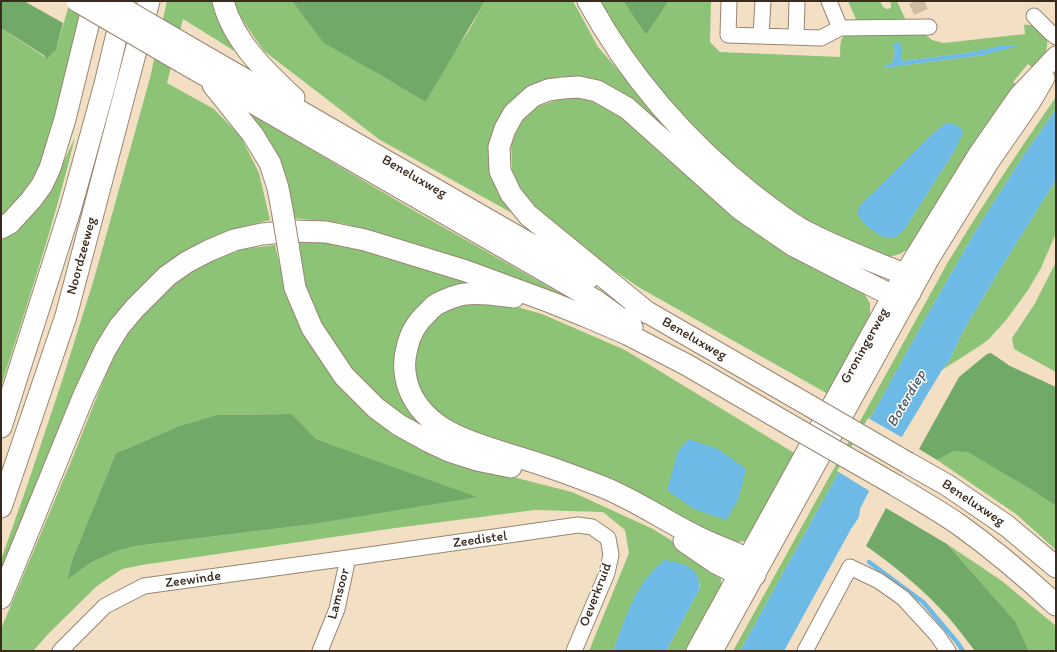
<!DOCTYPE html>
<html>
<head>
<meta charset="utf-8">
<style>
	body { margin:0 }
	#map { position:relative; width:1057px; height:652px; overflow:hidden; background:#f3e0c4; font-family:Itim,sans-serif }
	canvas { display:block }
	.frame { position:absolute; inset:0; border:2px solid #3b2a1e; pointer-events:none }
</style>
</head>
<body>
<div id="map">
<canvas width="1057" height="652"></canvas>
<div class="frame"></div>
</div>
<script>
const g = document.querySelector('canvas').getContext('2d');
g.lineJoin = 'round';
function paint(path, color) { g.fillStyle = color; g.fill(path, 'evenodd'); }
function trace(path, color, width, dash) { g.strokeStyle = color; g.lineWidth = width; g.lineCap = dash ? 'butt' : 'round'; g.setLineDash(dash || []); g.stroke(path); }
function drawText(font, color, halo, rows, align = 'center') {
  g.font = font + ' Itim,sans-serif'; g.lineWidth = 3; g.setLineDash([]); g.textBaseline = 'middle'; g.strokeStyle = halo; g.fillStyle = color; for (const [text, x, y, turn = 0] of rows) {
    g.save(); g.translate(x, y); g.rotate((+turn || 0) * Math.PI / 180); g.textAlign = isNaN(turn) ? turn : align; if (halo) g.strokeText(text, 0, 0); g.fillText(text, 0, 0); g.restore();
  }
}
paint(new Path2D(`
	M70,1h16l-40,157 -16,28 -13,16 -16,13v-187l44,29 11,-7z
	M167,1h49l6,19 14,32 -53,-33 -16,64 47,26 27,28 18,36 11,47 -33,8 -38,16 -45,30 -37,41 -116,265v-20l27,-77 34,-102 32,-102 56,-201z
	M232,1h60l11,14 74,58 43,26 48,-67 17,-31h88l25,46 95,109 -132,-78 -65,59 25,81 -141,-78 -116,-89 -30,-43z
	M595,1h28l23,34 23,-34h42l-1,41 10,10 120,5c1,-9 -2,-17 6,-23l75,-3 11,9 11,3 82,-9 -1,-9c11,-1 15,4 23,11 2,15 -4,23 -13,33l-6,-5 -15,18 6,5 -106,158c-9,8 -16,11 -27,12l-85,-31 -123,-108zM894,44l7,1v14l3,2 69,-9 12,-2 5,-2 26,-3 -33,10 -100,13c3,-4 6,-3 9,-6 4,-4 2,-13 2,-18zM946,123l9,27 -51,80 -9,8 -5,-62 48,-47z
	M848,1h32l3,6 4,2 4,-1v-4l-1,-3h7l10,22 -49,1z
	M569,96l29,3 263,190 9,14v14l-42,77 -188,-106 -87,-59 -25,-25 -16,-34 -1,-27 12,-26 16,-11z
	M1056,97v12l-31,44 -46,72 -53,92 -55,100 -34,58 -97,176h-7l215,-389c34,-56 70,-111 108,-165z
	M244,110l169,100 157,89 -125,-43 -66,-23 -37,-10 -50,-5z
	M75,137c-20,84 -48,167 -74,250v-148l4,-2 36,-35 17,-27z
	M1056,180v53l-15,35 -13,22 -21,29 -18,20 -8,6 -39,25 7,-9 14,-30 42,-70z
	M328,241l37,6 117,40 -77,47 26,102 -76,-55 -45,-74 -14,-64z
	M275,245l10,43 48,89 168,97 71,18 81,37 59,37 9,11v17l-32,57h-23l33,-61 1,-7 -68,19 -19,49h-24l40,-98 -4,-23 -22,-18 -68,-2 -140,18 -253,37 -20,4 -25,17 -48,47 -16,18h-32v-22l71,-170 24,-60 19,-47 25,-38 33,-32 33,-20 38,-13zM292,414l23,24 22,9 -31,78 -170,21 -19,5 -27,12 -23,17 5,-20 44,-107 10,-4 53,-23 37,-11z
	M1056,262v110l-42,-23 -2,-11 22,-33z
	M489,299l53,15 83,36 171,104 -41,77 -10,10 -19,3 -245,-104 -54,-32 -14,-23 3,-44 24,-30 20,-11z
	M954,451h14l62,38 26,17v44l-40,-36 -79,-54z
	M947,544l55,37 54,45v25h-27l-14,-30z`), '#8cc377');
paint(new Path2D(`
	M1,1h23l39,22 -7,27 -10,9 -1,-3 -44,-28z
	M292,1h193l-59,100 -6,-2 -43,-26 -53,-30z
	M623,1h46l-23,34z
	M991,353l19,13 46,21v119l-26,-17 -62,-37 -14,-1 -17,9 -18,-11 40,-72 28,-23z
	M292,414l23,24 22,9 140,50 -171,28 -170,21 -19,5 -27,12 -23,17 5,-20 44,-107 10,-4 53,-23 37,-11z
	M886,508l61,36 68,77 14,30h-54c-9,-11 -17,-23 -27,-34 -24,-27 -53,-51 -82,-71z`), '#71a968');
paint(new Path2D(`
	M898,42h1l2,3v14l3,2 69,-9 26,-6 17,-1h2v1l-35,9 -100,13c3,-4 6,-3 9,-6 4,-4 2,-13 2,-18z
	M1056,109v71l-51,81 -42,70 -14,30 -7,9 -75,125 -7,14 -1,8 -8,12 -67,122h-44l97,-176 34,-58 55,-100 53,-92 46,-72z
	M946,123c6,-1 11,3 16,6l1,4 -8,17 -51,80 -9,8c-3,0 -7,0 -10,-1 -7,-1 -29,-17 -27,-26 2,-8 12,-16 18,-21 20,-21 41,-41 62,-61z
	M689,439l29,10 28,20 -8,31 -12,20 -32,-11 -27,-19 11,-39z
	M664,560c18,2 38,8 35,30l-33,61h-53c8,-21 17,-50 30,-68 6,-9 13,-16 21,-23z`), '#6dbae7');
paint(new Path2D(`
	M868,418l35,20 -32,54 -34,-21z`), '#f3e0c4');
trace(new Path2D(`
	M869,562l54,40 34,40 6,9`), '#6dbae7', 4.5);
trace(new Path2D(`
	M916,1l5,11`), '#cebca3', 15, [15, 8]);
const minor = new Path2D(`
	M729,1l-1,34 93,3 19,-10 89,-1
	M829,1l11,27
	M1034,16l16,16 6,5
	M761,36l2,-35
	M796,37l1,-36
	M60,651l45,-45 39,-20 204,-28 230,-33 14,2 16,11 3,17 -4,18 -33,78
	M320,651l17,-42 11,-51
	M805,651l45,-84 29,14 24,17 34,37 11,16`);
const major = new Path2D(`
	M696,651l208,-377 74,-120 41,-59 37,-39
	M713,651l217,-393 60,-97 41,-59 14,-24`);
const highway = new Path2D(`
	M223,1c10,40 42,70 71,97
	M588,1c41,75 98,140 164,193 16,12 32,25 49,35 33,18 69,31 103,45l6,19 -17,3 -44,-22 -55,-28 -54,-37 -113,-101 -30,-17 -18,-4 -16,1 -15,2 -15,6 -19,17 -9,16 -6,18 1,24 11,23 17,21 120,98
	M194,50l395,228
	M182,62l413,238 37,27
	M213,85l40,50 17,28 8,25 4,21
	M1,228l9,-5 21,-23 11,-15 8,-17 15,-49 29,-118
	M288,245l7,43 17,40 32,48 32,32 23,17 29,16 21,10 28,9 34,7
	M514,297c-16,-2 -33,-5 -49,-3 -9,1 -20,6 -28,10 -4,2 -6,5 -9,8 -11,10 -18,21 -21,36 -4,14 -3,27 2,41 18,46 72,56 115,70 27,8 53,18 79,28 32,13 61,33 91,48 15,8 30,13 45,20 2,1 6,2 8,4 3,3 6,12 8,16
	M635,305l175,101
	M1,427l70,-220 34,-123 18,-75
	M908,463l39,22 60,41 49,41
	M895,485c21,13 43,25 63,39 35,25 67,52 98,81
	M1,507l65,-191 83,-315
	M684,541l32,22 22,11 17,1
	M1,598l83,-203 21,-45 14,-23 16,-19 32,-32 20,-14 21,-11 26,-11 28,-6 30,-3 34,1 39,8 101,31 84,31 35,14 42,18 60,31 110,64`);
trace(minor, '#978571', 17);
trace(major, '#978571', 21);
trace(highway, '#978571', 23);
trace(minor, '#fff', 15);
trace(major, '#fff', 19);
trace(highway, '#fff', 21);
const highwayBridge = new Path2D(`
	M77,1l105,61
	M110,1l84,49
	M282,209l6,36
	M810,406l98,57
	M797,429l98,56`);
trace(highwayBridge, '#978571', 23, []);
trace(highwayBridge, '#fff', 21);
drawText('14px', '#3b2a1e', '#fff', [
	["Beneluxweg",414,177,30],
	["Noordzeeweg",82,256,-75],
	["Beneluxweg",694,339,30],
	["Groningerweg",865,346,-61],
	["Beneluxweg",973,503,34],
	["Zeedistel",480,540,-8],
	["Zeewinde",193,580,-8],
	["Lamsoor",339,594,-75],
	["Oeverkruid",596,595,-69]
]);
drawText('italic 15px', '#4c5c64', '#fff', [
	["Boterdiep",907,399,-60]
]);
</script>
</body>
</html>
